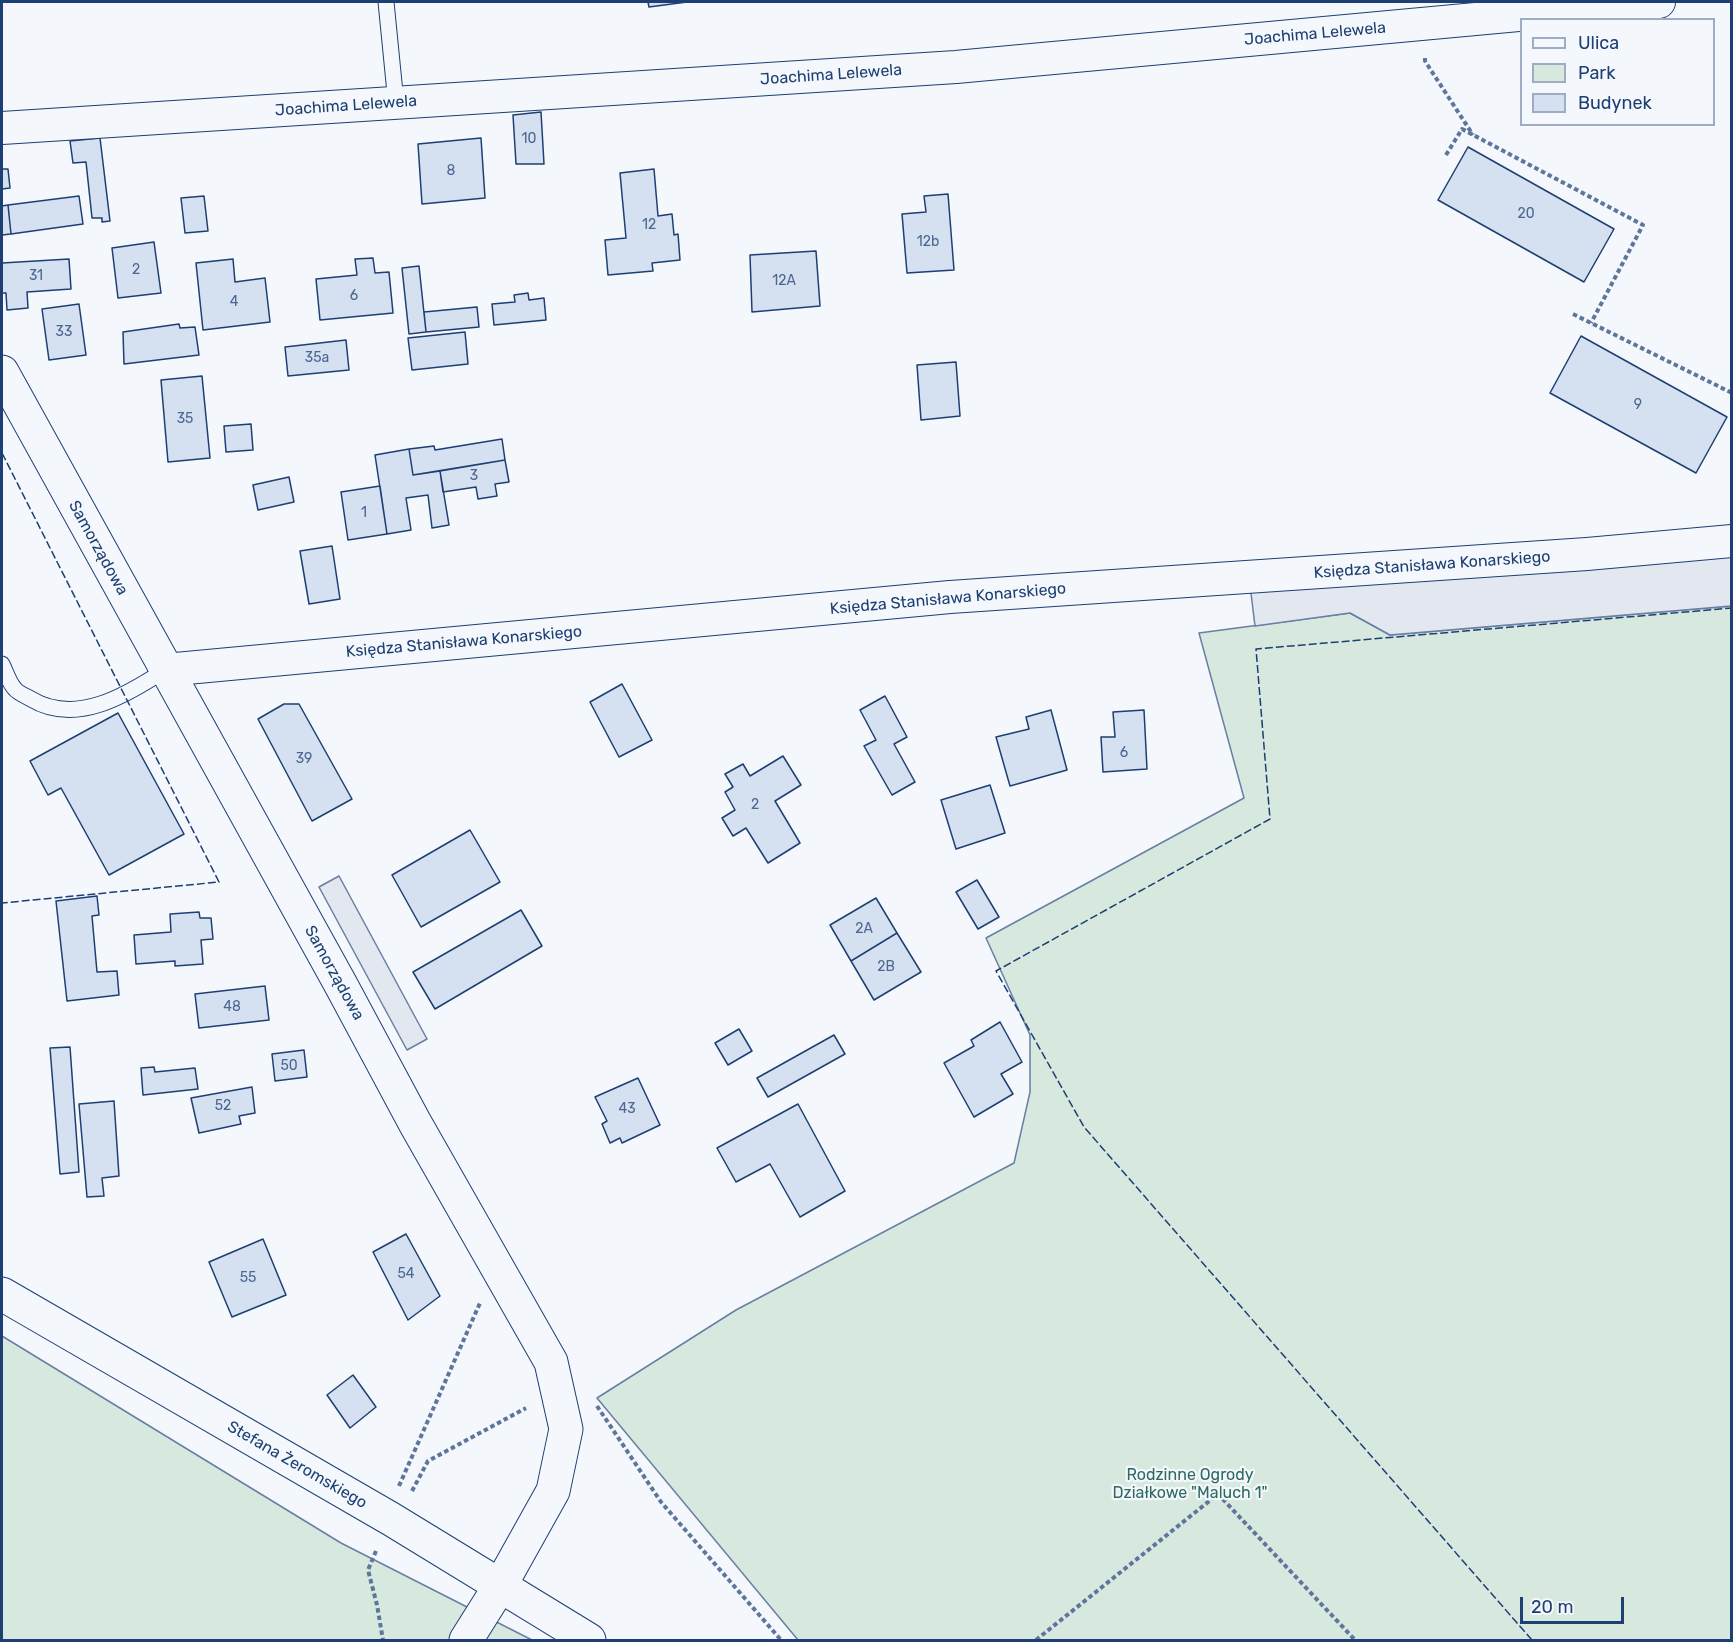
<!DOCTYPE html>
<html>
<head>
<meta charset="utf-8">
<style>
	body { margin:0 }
	#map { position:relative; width:1733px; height:1642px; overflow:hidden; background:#f4f7fb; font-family:Rubik,sans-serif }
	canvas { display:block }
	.frame { position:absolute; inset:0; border:3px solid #1d3f73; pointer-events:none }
	.legend { position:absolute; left:1520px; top:18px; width:195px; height:108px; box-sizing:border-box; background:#f4f7fb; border:2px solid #9eadc5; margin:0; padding:8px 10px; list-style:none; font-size:18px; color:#1d3f73 }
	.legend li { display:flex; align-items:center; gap:12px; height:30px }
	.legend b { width:30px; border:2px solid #9eadc5 }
	.scale { position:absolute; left:1520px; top:1597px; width:104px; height:27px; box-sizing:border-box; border:3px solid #1d3f73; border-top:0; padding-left:8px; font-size:18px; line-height:21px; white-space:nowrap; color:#1d3f73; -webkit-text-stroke:4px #f4f7fb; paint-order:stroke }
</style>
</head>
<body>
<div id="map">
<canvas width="1733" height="1642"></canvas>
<div class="frame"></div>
<ul class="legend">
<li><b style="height:8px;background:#f4f7fb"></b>Ulica</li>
<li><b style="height:16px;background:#d7e8df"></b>Park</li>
<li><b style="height:16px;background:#d5e0f0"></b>Budynek</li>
</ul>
<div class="scale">20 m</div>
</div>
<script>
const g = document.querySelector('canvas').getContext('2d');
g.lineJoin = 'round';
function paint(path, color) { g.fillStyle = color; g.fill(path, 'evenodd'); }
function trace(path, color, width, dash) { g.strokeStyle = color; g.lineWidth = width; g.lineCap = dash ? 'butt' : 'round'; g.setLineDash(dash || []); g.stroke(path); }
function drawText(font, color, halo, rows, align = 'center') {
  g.font = font + ' Rubik,sans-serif'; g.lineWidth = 4.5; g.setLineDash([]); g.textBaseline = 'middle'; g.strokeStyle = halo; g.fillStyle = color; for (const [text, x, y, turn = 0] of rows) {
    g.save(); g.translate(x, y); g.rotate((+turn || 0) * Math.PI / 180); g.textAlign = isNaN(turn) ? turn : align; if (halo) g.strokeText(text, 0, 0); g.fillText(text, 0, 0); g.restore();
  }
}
const green = new Path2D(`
	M1731,606v1034h-933l-201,-242 139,-88 278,-147 16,-71v-57l-44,-97 258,-140 -45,-165 151,-20 40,22z
	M2,1336l339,207 191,97h-530z`);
paint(green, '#d7e8df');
trace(green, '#687fa3', 1.5);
const parking = new Path2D(`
	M1731,540v66l-341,29 -40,-22 -95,13 -6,-49z
	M339,876l88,163 -20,11 -88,-163z`);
paint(parking, '#e3e8f0');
trace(parking, '#687fa3', 1.5);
const building = new Path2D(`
	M648,2h39l-38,5z
	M541,112l3,52h-28l-3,-49z
	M100,138l10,83 -8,1v-4h-10l-6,-56 -13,1 -3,-22z
	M481,138l4,60 -63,6 -4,-60z
	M1468,147l146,82 -30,53 -146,-82z
	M2,169h6l2,19 -8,1z
	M654,169l4,47 14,-2 2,21 4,-1 2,26 -28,3 1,8 -45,4 -3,-35 21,-2 -6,-65z
	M948,194l6,76 -47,3 -5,-59 24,-2 -2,-16z
	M79,196l4,28 -72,10 -3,-29z
	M204,196l4,35 -23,2 -4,-35z
	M8,205l3,29 -9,1v-29z
	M154,242l7,51 -43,5 -6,-50z
	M816,251l4,55 -68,6 -2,-57z
	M373,258l2,15 14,-1 4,41 -73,7 -4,-41 41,-4 -2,-16z
	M69,259l2,30 -44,3 1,16 -21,2 -1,-17h-4v-30z
	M233,259l2,23 30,-4 5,44 -67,8 -7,-67z
	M419,266l7,66 -17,2 -7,-66z
	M528,293l1,7 15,-2 2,22 -52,5 -2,-21 23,-2 -1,-7z
	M79,304l7,51 -37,5 -7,-51z
	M477,307l2,20 -53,5 -2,-20z
	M179,324l1,4 15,-1 4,28 -75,9 -1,-32z
	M465,332l3,32 -56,6 -4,-32z
	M1581,336l146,81 -31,56 -146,-80z
	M346,340l3,30 -61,6 -3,-29z
	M956,362l4,54 -39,4 -4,-55z
	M202,376l8,82 -42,4 -7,-82z
	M251,424l2,26 -27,2 -2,-26z
	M502,439l3,21 -92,15 -4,-26 25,-3 1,4z
	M409,449l4,26 27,-4 9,54 -17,3 -4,-33 -22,3 5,32 -24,4 -12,-79z
	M505,460l4,22 -14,2 2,12 -19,3 -2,-12 -33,5 -3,-21z
	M289,477l5,25 -36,8 -5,-25z
	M380,486l7,48 -39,6 -7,-48z
	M332,546l8,53 -31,5 -9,-53z
	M622,684l30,56 -33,17 -29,-55z
	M885,696l22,41 -13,7 21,38 -23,13 -28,-49 12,-6 -16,-30z
	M284,704h15l53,95 -40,22 -54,-102z
	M1051,710l16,60 -57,16 -14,-49 33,-8 -3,-12z
	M1144,710l3,59 -44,3 -2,-35h14l-2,-25z
	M118,713l66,121 -75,41 -48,-87 -13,7 -18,-34z
	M783,756l18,29 -26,16 25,42 -32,20 -22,-35 -13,8 -11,-18 13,-8 -10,-18 8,-5 -8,-13 18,-10 7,12z
	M990,785l15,48 -49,16 -15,-49z
	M470,830l30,52 -79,45 -29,-52z
	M977,880l22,37 -21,12 -22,-37z
	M97,896l2,19 -7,1 5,56 20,-1 2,24 -52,6 -11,-100z
	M876,898l21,35 -46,28 -21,-36z
	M521,910l21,36 -107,63 -22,-37z
	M199,912l1,6h11l2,21 -12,1 2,24 -28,2v-5l-39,3 -2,-29 37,-3 -1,-18z
	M897,933l24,39 -47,28 -23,-39z
	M265,986l4,34 -70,8 -4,-34z
	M1000,1022l22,40 -21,12 12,20 -39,23 -30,-54 30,-17 -3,-6z
	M739,1029l13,22 -24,14 -13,-22z
	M834,1035l11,19 -77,43 -11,-19z
	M70,1047l9,125 -19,2 -10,-126z
	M304,1050l3,27 -32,4 -3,-27z
	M154,1067l1,5 40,-4 3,21 -55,6 -2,-27z
	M638,1078l22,47 -38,18 -2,-5 -10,5 -8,-19 5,-3 -12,-24z
	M252,1087l3,26 -16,3 2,8 -42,9 -8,-35z
	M114,1101l5,75 -17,2 2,18 -17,1 -8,-93z
	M798,1104l47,87 -45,26 -30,-53 -34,18 -19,-34z
	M406,1234l34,62 -32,24 -35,-68z
	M263,1239l23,56 -54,22 -23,-55z
	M353,1375l23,32 -26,21 -23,-33z`);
paint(building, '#d5e0f0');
trace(building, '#1d3f73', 1.5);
const service = new Path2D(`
	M386,2l10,101
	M2,664c4,8 7,19 13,25 3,4 11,7 16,10 45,27 96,-4 134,-29`);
const minor = new Path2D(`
	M2,128l954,-61 703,-65
	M165,670l785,-73 637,-43 145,-13`);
const tertiary = new Path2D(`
	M2,372l339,613 74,138 136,239 15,67 -13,62 -53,95 -34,54`);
const secondary = new Path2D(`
	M2,1294l389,225 198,121`);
trace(service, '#1d3f73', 17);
trace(minor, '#1d3f73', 34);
trace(tertiary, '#1d3f73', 35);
trace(secondary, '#1d3f73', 35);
trace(new Path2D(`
	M1425,58v3l48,74
	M1446,155l16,-26 181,96 -52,98
	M1573,314l159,79
	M597,1406l64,96 120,138
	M399,1486l81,-183
	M412,1491l16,-30 98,-53
	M376,1551l-8,19 9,35 6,35
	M1036,1640l182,-146 137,146`), '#5e769c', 4, [4.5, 3]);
trace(service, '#f4f7fb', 15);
trace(minor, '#f4f7fb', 32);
trace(tertiary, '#f4f7fb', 33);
trace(secondary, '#f4f7fb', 33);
trace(new Path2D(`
	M2,453l217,429 -217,21
	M1532,1640l-448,-513 -88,-156 274,-152 -14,-170 476,-41`), '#1d3f73', 1.5, [8, 3]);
drawText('14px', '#4b6792', null, [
	["10",529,139],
	["8",451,171],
	["20",1526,214],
	["12",649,225],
	["12b",928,242],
	["2",136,270],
	["31",36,276],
	["12A",784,281],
	["6",354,296],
	["4",234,302],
	["33",64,332],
	["35a",317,358],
	["9",1638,405],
	["35",185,419],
	["3",474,476],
	["1",364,513],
	["6",1124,753],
	["39",304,759],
	["2",755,805],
	["2A",864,929],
	["2B",886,967],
	["48",232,1007],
	["50",289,1066],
	["52",223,1106],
	["43",627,1109],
	["54",406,1274],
	["55",248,1278]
]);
drawText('16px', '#1d3f73', '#f4f7fb', [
	["Joachima Lelewela",1315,34,-5],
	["Joachima Lelewela",831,75,-4],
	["Joachima Lelewela",346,106,-4],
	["Samorządowa",98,548,61],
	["Księdza Stanisława Konarskiego",1432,565,-4],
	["Księdza Stanisława Konarskiego",948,599,-5],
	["Księdza Stanisława Konarskiego",464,642,-5],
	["Samorządowa",334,973,61],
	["Stefana Żeromskiego",297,1465,30]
]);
drawText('16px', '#2c6c60', '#f4f7fb', [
	["Rodzinne Ogrody",1190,1475],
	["Działkowe \"Maluch 1\"",1190,1493]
]);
</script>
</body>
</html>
